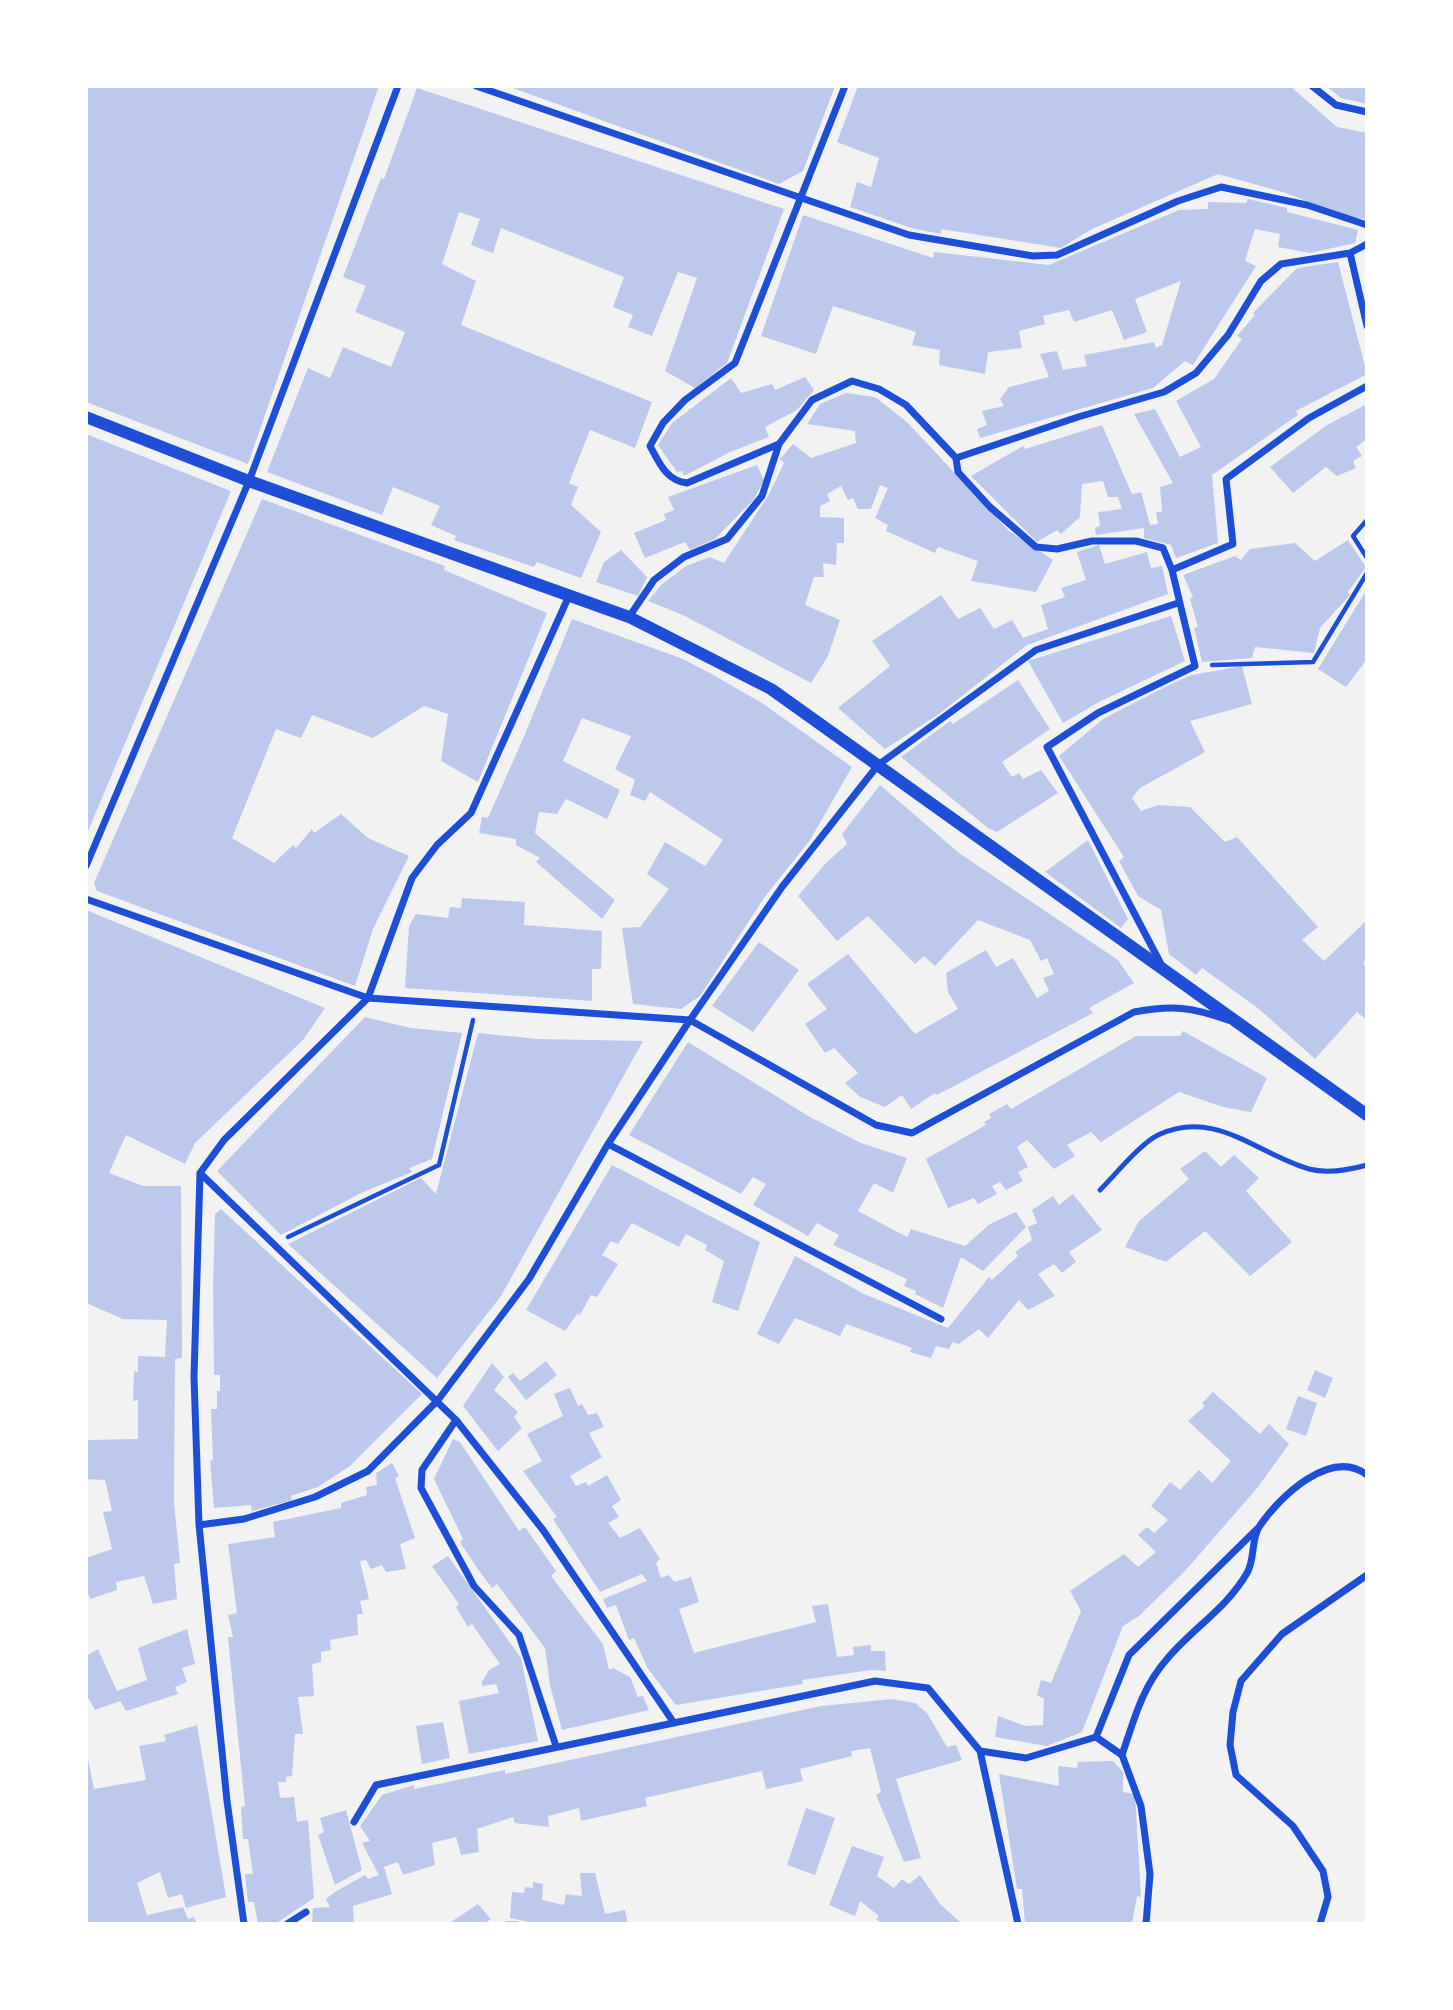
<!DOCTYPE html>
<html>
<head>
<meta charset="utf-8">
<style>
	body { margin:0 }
	#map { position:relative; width:1453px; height:2010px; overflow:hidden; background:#f2f2f2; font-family:Literata,serif }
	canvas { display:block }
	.frame { position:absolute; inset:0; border:88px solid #fff; pointer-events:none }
</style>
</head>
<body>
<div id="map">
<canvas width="1453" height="2010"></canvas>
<div class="frame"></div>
</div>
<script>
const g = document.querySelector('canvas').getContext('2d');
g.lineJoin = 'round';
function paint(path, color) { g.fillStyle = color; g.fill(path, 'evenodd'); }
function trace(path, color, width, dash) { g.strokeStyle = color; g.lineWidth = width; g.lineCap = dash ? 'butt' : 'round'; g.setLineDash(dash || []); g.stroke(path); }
paint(new Path2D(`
	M86,86h293l-131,378 -162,-62z
	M507,86h328l-32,85 -24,13z
	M858,86h432l47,41 30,6v86l-20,-2 -61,-24 -68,-19 -126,55 -31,19 -120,-19v5l-30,-6 -61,-21 7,-25 14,5 8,-29 -42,-16z
	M1326,86h41v18l-26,-6z
	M417,88l367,121 -57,154 -32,25 -30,-17 32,-93 -19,-6 -26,64 -24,-9 5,-12 -20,-8 11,-30 -123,-49 -8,25 -22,-8 9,-26 -21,-7 -17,52 34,17 -15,44 191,77 -17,46 -45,-18 -21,53 9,4 -7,18 30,27 -20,46 -44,-16 -3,5 -80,-27 2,-4 -25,-11 9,-19 -47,-19 -11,28 -115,-43 41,-104 22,10 13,-31 48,20 14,-35 -50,-20 11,-26 -23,-9 38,-99 3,1z
	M1248,199l39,9v4l71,18 -3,13 -45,10 -32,-6 2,-13 -25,-5 -10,32 11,5 -63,99 -8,-4 -32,27 -173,50 -3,-9 10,-4 -5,-14 22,-5 -4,-7 9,-12 40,-10 -9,-23 17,-3 6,19 24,-4 -3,-11 70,-13 2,6 6,-3 19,-64 -46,18 12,33 -23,8 -12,-30 -38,12 -5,-12 -26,6 2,8 -26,7 3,17 -34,4 -3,22 -46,-9 1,-15 -28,-5 4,-13 -83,-26 -17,48 -55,-18 42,-121 130,43 1,-6 115,13 130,-55 29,-1v-7l38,1z
	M1338,262l29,112 -71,37 2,4 -86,60 6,68 -42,15 -5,-13 -27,-7v-10l-48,7 -1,-7 5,-2 -2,-14 24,-3 -4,-12h-10l-5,-16 -21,3 -2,33 -19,17 -4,-4 -20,12 -66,-66 52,-30 2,3 77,-24 30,69 9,-2 9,33 8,-1 -2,-12h6l-2,-25 13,-4 -39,-69 21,-5 25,48 21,-10 -25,-46 38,-22 28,-40 -5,-3 18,-21 -2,-2 44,-45z
	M805,377l9,13 -17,20 -32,17 4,10 -39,15 -46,24 -2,-5 -5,1 -19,-27 14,-22 59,-45 10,15 31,-9 3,6z
	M846,393l29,4 32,25 102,109 44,29 -17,32 -65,-11 7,-20 -40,-14 -3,6 -49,-22 2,-6 -13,-7 13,-30 -8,-3 -9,24h-13l-5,-11 -5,2 -7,-14 -14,8 3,7 -10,5v11l24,1v25h-7l-1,22 -13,-2 1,14h-10l-9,28 35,15 -12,36 -17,27 -126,-67 -37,-15 13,-16 25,-19 24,-9 14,6 44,-67 16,-33 -4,-4 13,-15 18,14 45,-15 -1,-12 -48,-7 13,-20z
	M1367,404v35l-11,8 6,9 -9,5 3,7 -19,8 -11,-9 -33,26 -23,-26 57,-42z
	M86,434l145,57 -145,345z
	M757,465l7,15 -10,19 -39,40 -25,11 -5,-8 -40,16 -11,-25 32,-13 -2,-6 10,-4 -6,-13z
	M262,499l183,67 -1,4 103,43 -69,169 -37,-21 7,-47 -24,-8 -51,32 -61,-23 -11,23 -25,-9 -44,109 42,25 19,-18 3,3 16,-19 2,4 27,-19 27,24 41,18 -36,73 -18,57 -258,-95 -3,-8z
	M1348,540l18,27 -18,25 2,3 -30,33 -6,25 -59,-6 -3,11 -50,4 -8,-34 4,-1 -8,-28 3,-2 -10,-22 52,-19 6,4 9,-11 45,-6 20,18z
	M1099,545l6,19 42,-12 4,16 11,-2 6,28 -141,51 -88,69 -54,35 -47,-41 52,-42 -18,-25 69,-46 17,24 22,-11 14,21 18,-9 11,18 25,-9 -7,-24 24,-8 -4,-9 25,-8 -9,-28z
	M621,550l26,27 -9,19 -42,-14 8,-20z
	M1367,589v70l-21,28 -28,-18z
	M1171,616l14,45 -86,41 -36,21 -35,-62z
	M572,619l111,40 25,13 54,31 90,64 -42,73 -46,58 -64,98 -19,13 -48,-5 -11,-76 18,-1 29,-38 -22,-15 18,-32 40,24 18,-26 -73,-48 -5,9 -15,-6 5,-15 -20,-11 16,-33 -49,-18 -19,43 57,29 -13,29 -41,-20 -9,15 -18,-2 -4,21 80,67 -13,19 -66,-57 4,-4 -24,-13v-6l-37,-6 3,-16 6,1 37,-84z
	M1242,666l10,38 -62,17 15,31 -65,36 -8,10 9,13 17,-6 32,2 35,35 12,-5 81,90 -16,13 22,21 43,-41v36l-4,8 4,3v53l-10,-8 -42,47 -56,-50 -57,-41 -6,7 -27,-21 -8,-44 -23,-14 -19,-35 5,-4 -65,-101 44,-37 66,-34 23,-10z
	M1018,680l32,49 -48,33 10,15 7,-4 4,6 18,-9 17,23 -61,39 -9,-4 -87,-71 49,-36 3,3z
	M880,785l79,68 159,107 16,23 -45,25 4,5 -156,82 -2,-2 -24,16 -9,-14 -17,12 -25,-10 -15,-14 13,-10 -24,-25 -9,5 -20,-29 22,-15 -20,-25 41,-30 67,80 43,-25 -10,-17 -2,-19 40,-23 10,17 17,-9 24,40 12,-7 -6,-13 11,-4 -7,-16 -6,3 -11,-21 -52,-20 -43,46 -11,-10 -9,8 -47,-48 -31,25 -39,-45 27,-32 22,-20 -5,-10z
	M1088,840l40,79 -7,9 -76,-56z
	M462,898l63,4 -1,23 78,6 -1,38h-9v32l-187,-13 4,-62 7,-12 32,4 2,-11 11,1z
	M86,910l239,98 -22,32 -108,103 -10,21 -59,-29 -17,38 34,13h38l1,172 -7,1 -1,143 6,61 -6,1 3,35 -24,5 -9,-28 -28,6 1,8 -27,9 -4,-12v-29l26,-9 -9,-37 9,-1 -7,-31 -19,-1v-39l52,-1v-39l-5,1 1,-30 4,1v-16l27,1 2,-37 -44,-1 -37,-16z
	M759,942l40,28 -46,62 -41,-26z
	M365,1017l46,11 51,5 -30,126 -23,9 3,4 -51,21 -80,42 -64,-64z
	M1183,1031l84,47 -16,34 -28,-5 -44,-15 -78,50 -10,-10 -24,13 8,11 -21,13 -27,-29 -10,7 11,20 -10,5 5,9 -17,9 -6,-8 -8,4 5,8 -19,10 -4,-6 -26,10 -22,-49 60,-34 -2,-3 7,-4 -2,-4 18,-10 4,5 125,-73h44z
	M478,1033l60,6 105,2 -142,255 -64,82 -149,-134 133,-66 15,16z
	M688,1042l122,75 51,26 46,15 -14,35 -19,-10 -16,28 49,26 4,-8 54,17 25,-22 26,-12 10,15 -43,44 -22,-14 -18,51 -28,-14 1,-3 -12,-5 3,-7 -74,-34 6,-10 -22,-12 -9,13 -55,-31 13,-21 -13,-7 -12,17 -112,-59z
	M1205,1151l16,16 13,-12 25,23 -13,13 46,51 -42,34 -45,-45 -39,31 -41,-15 14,-26 50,-42 -9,-10z
	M612,1165l148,77 -22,69 -26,-9 12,-41 -19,-11 2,-5 -21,-11 -7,13 -47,-24 -14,21 -7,-3 -9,14 16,9 -21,33 -6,-2 -11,20 -3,-1 -12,17 -39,-21z
	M1073,1194l29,36 -33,22 7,10 -14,11 -8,-9 -16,10 17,22 -27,14 -9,-10 -31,38 -9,-9 -20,15 -7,-2 -3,7 -13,-3 -5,12 -21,-6 2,-4 -66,-24 -6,12 -45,-18 -16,26 -22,-10 38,-78 69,38 84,34 41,-51 3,3 26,-24 -3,-4 17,-12 -4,-13 9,-4 -5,-13 21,-14 6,9z
	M221,1209l201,185 -72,72 -32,21 -27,9 1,4 -40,11 -1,-6 -37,3 -4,-47 3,-1 -2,-51h6v-18h3v-16h-6l-1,-88 2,-73z
	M546,1361l11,14 -31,25 -18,-23 5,-4 7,8z
	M492,1363l12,14 -10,13 24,22 -4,5 8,11 -24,23 -35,-45z
	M1315,1370l18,8 -8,20 -18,-8z
	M570,1388l8,18 4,-2 6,11 9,-2 7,14 -15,6 13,24 -32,19 6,10 10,-4 2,4 19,-11 14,25 -9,6 7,11 -11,6 12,15 20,-10 20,31 -4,4 5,15 8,-3 5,7 17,-5 8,25 -20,7 15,44 122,-31 -4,-16 16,-2 9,53 17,-2 -1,-8 18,-2v6h14l1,20 -15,-1 -69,10 1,4 -127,21 -28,-36 -14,-31 -5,2 -13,-35 -9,3 -4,-9 44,-18 -5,-7 -42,18 -47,-73 4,-2 -34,-46 19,-10 -15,-27 36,-18 -9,-22z
	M1213,1392l47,42 9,-10 20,20 -31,43 -73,84 -46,45 -16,10 -41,106 -35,14 -52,-9 3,-21 27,10 18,-1 1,-26 -7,-4 4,-15 10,3 30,-72 -11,-20 54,-37 14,13 18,-15 -18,-17 9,-8 7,6 14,-13 -17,-14 19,-24 10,8 19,-20 13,13 19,-22 -43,-40 17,-15 -3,-3z
	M1298,1396l19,7 -11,33 -20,-7z
	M453,1439l7,3 59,89 6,-4 31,44 -5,5 52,68 6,26 4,-2 17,9 8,20 5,-1 6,14 -87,20 -12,-45 -5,-37 -48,-64 -5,4 -15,-20 -17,-26 3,-3 -29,-60z
	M392,1463l7,13 -4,2 20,60 -15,6 6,25 -20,3 -4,-7 -11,4 -5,-9 -6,1 9,38 -9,2 3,13h-6l1,21 -28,5 1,10 -10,2v10l-9,2 2,32 -16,1 5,37h-8l-3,42 -6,1v5h-8l2,16 14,-1 3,25 11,-2 6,78 -36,24 -20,2 -4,-22h-6l-3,-28h8l-5,-35h-5l-2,-32 4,-1 -17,-169h5l-5,-22 9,-2 -9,-69 47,-7 -2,-15 68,-14v-5l26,-8 -1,-8 11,-2 -1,-12z
	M448,1556l73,102 17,83 -69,13 -10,-53 40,-8 -3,-9 -14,2v-4l7,-12 11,-6 -28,-40 -4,3 -12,-20 3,-3 -27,-38z
	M187,1629l8,35 -13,4 5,14 -12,5 3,7 -52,17 -6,-10 -25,9 -6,-11 -3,1v-44l12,-7 19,42 30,-11 -9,-32z
	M892,1699l23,4 12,10 20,34 9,-2 6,15 -66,19 25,79 -17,4 -28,-67 5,-3 -11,-44 -19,3 1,5 -52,13 3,12 -37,8 -4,-18 -117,27 2,8 -66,15 -2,-13 -31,8 1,11 -34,-4 -2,-6 -36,12 2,23 -18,3 -5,-18 -24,6 3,22 -32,10 -5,-13 -14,5 8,27 -39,12 1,18h-42l1,-16 17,-1 -4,-8 9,-7 30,-17 3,4 11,-4 -17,-32 8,-2 -10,-15 22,-31 32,-10v4l91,-19v4l316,-68z
	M443,1722l7,36 -28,6 -6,-38z
	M197,1725l29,172 -40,11 -4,-14 -14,4 -8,-26 -23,11 10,32 36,-8 5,12 6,-2 3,7h-111v-175l8,40 52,-9 -7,-34 27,-5 -2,-6z
	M1113,1761l10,11v20l12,2 6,103 -4,-1 -5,28h-107l-3,-35h-5l-18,-115 60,12 -1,-20 19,2 1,-6z
	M806,1808l29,10 -20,57 -28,-10z
	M346,1810l16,60 -27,15 -17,-50 6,-3 -4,-14z
	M852,1846l32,11 -7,19 17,12 8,-9 7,5 11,-9 20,29 20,18 -2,2h-75l-7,-5 3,-3 -19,-15 -5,15 -26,-11z
	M580,1873h15l10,41 20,-4 3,14 -85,-2 -5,2 -28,-6 2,-26 12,1 1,-6 8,1v-6l10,2 -1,16 22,5 2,-11 16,2z
	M478,1904l13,15 -8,5h-35z`), '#bdc9ec');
trace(new Path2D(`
	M1367,520l-14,16 14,22
	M1212,665l101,-3 54,-89
	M288,1237l151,-72 34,-145
	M506,1924h12`), '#1d4ed8', 4.5);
trace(new Path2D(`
	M1100,1190c15,-15 40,-46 58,-55 57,-27 99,19 151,34 19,5 40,1 58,-4`), '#1d4ed8', 5);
trace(new Path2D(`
	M476,86l433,149 124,21 24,-1 121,-54 43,-14 86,18 60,20
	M1312,86l24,19 31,7
	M1350,253l17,73
	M779,444l-92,39c-21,-2 -28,-21 -37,-37l13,-23 22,-23 50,-37 110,-277
	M956,458l122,-41 86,-25 32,-19 32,-38 33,-54 20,-17 69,-11 17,-9
	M1172,570l61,-26 -7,-65 83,-61 58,-32
	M629,617l25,-37 30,-23 43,-18 35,-43 17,-52 33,-44 40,-19 27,8 27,16 50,53 2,14 32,35 46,40 21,2 35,-8h44l27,7 9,22 23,96 -97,47 -51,34 115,219
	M86,866l163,-385 149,-395
	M86,899l282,99 322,22 186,105 36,8 222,-121c39,-7 57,-5 94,8
	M608,1144l333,175
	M200,1173l256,247 87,110 131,193
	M456,1420l-34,50 -1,18 53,98 45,49 37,111
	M199,1525l45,-6 71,-22 53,-26 70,-71 91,-121 79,-135 82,-124 92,-133 96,-122 158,-115 142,-47
	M1096,1737l33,-82 128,-126
	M980,1751l38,173
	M1122,1755c12,-35 20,-68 45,-96 25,-30 60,-51 80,-86 8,-13 4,-33 12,-46 20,-30 72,-80 108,-52
	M1122,1755l19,51 9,68 -4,50
	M354,1822l22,-37 499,-104 53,7 52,63 46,7 70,-21 26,18
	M244,1924l-17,-123 -28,-276 -5,-148 6,-204 24,-33 144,-142 44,-120 25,-33 34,-32 97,-215
	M287,1924l19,-12
	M1320,1924l8,-27 -5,-26 -30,-45 -57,-51 -6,-30 3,-33 8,-31 41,-47 85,-59`), '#1d4ed8', 7);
trace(new Path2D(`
	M86,417l163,64 380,136 142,72 596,426`), '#1d4ed8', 12);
</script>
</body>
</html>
